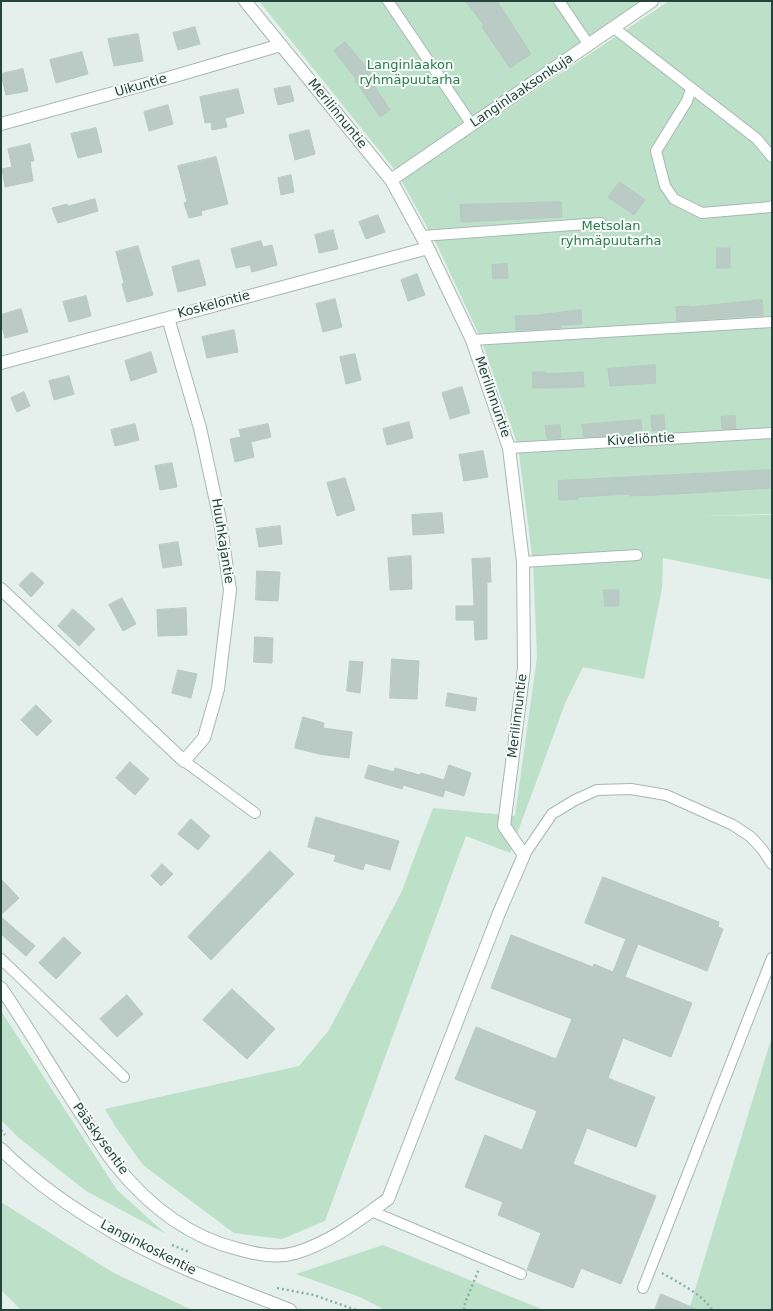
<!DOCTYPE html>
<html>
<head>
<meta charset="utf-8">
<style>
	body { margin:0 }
	#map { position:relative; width:773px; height:1311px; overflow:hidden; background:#e5efeb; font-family:"DejaVu Sans",sans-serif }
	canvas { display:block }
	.frame { position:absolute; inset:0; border:2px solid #23433b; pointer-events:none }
</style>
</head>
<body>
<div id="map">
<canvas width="773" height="1311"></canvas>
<div class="frame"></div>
</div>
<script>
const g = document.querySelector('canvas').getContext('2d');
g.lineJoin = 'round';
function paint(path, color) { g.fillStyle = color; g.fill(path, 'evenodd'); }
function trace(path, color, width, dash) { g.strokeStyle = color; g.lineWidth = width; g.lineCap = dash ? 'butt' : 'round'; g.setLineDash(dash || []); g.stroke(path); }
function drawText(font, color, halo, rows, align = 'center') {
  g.font = font + ' "DejaVu Sans",sans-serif'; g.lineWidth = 4; g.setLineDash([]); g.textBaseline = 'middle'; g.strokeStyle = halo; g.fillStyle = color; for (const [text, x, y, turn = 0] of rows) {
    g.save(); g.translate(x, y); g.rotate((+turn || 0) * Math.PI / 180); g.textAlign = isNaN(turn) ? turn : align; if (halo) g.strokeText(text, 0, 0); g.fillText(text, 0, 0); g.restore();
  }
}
paint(new Path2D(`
	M259,1h383l-56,40 -191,129z
	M669,1h103v513l-70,2 70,-1v65l-109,-22 -1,30 -18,91 -61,-12 -17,34 -56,152 -44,-17 -141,385 -43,18 -48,-6 -91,-68 -28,-39 -10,-17 194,-43 30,-36 72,-137 32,-85 82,8 22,-159 -4,-94 -15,-117 -37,-107 -44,-94 -36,-65z
	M1,1011l116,179 49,44 -80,-43 -67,-53 -18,-18z
	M772,1036v274h-83l5,-17z
	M1,1202l111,70 80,38h-171l-20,-20z
	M383,1245l161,65h-159l-25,-13 -64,-23z`), '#bde1c8');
const building = new Path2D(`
	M466,1h31l34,53 -21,14 -28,-41 2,-1z
	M195,27l5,17 -22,6 -5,-17z
	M138,34l5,27 -29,5 -6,-27z
	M345,42l26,31 -3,3 22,34 -10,7 -25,-37 1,-1 -22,-28z
	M82,52l6,22 -32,9 -6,-23z
	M23,69l5,22 -22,4 -5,-21z
	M290,86l4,15 -16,4 -4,-16z
	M238,89l6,24 -19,5 2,9 -15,3 -1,-8 -6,1 -5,-26z
	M168,105l5,19 -24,7 -5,-19z
	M96,128l6,24 -24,6 -7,-24z
	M309,130l6,24 -20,6 -6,-25z
	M30,144l4,17h-4l3,20 -28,6 -3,-18 10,-2 -4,-18z
	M216,157l12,47 -27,7 1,4 -13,3 -5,-15 3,-1 -9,-36z
	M291,175l3,17 -13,3 -3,-17z
	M620,182l25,18 -11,15 -26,-18z
	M95,199l3,12 -40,12 -6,-15 15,-4 1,2z
	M561,202l1,15 -101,5 -1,-17z
	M378,215l7,17 -19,7 -7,-17z
	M333,230l5,19 -19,4 -4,-18z
	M261,241l2,6 9,-2 5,20 -25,7 -2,-7 -14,3 -5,-19z
	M138,246l15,49 -26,7 -5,-18 2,-1 -8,-31z
	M717,248h13v20h-13z
	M199,260l7,25 -28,7 -6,-25z
	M507,264l1,14 -15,1 -1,-14z
	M417,274l8,21 -17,6 -7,-21z
	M86,296l5,20 -22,6 -6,-20z
	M335,299l7,28 -19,5 -7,-28z
	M762,300l1,15 -86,6 -1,-14 14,-1v1z
	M21,309l7,23 -23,6 -4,-15v-8z
	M581,310l1,14 -22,1 1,3 -45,2 -1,-14 24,-1z
	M234,330l4,22 -31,6 -5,-21z
	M151,352l6,20 -26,9 -6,-20z
	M355,354l6,26 -15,4 -6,-27z
	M655,365l1,18 -46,3 -2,-17z
	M533,372h13v2l37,-2 1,15 -51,1z
	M69,376l5,18 -20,6 -5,-19z
	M462,387l8,26 -20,6 -8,-26z
	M24,392l6,14 -13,6 -6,-14z
	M664,415l1,15 -13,1 -1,-15z
	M735,416l1,13h-14l-1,-12z
	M641,420l1,10 -12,2v3l-46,2 -2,-12z
	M409,422l4,16 -26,7 -4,-16z
	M135,424l4,16 -24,6 -4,-16z
	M268,424l3,13 -20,5 3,15 -19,5 -5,-23 11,-2 -2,-7z
	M560,425l1,13 -14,1 -2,-13z
	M483,451l5,26 -24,4 -5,-26z
	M172,463l5,24 -17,3 -5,-24z
	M772,470v18l-113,7 -29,1v-2l-52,3v2l-19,1 -1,-19z
	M345,478l10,32 -18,6 -10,-33z
	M442,513l2,20 -31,2 -1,-20z
	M280,526l2,18 -23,3 -3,-18z
	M178,542l4,23 -19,3 -4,-23z
	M411,556l1,33 -22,1 -2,-32z
	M490,558l1,24h-4v57l-12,1 -1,-20h-18v-14h18l-2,-47z
	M257,571l23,1 -2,29 -22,-1z
	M32,572l12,11 -13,14 -12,-12z
	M604,590h15v16h-14z
	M122,598l14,26 -13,7 -14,-26z
	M186,608l1,27 -29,1 -1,-26z
	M73,609l22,20 -16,17 -21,-20z
	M255,637l18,1 -1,25 -18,-1z
	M392,659l27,2 -2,38 -27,-1z
	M350,661l13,1 -3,31 -13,-2z
	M178,670l19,4 -6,24 -19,-5z
	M448,693l29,5 -2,13 -29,-5z
	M36,705l16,16 -15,15 -16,-16z
	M303,717l21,6 -1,5 29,4 -3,26 -30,-4 -24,-6z
	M130,762l19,17 -14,16 -19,-17z
	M369,765l25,7 1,-4 25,7 1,-2 23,7 5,-15 22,8 -7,23 -19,-6 -2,7 -40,-12 -1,4 -37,-11z
	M316,817l83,24 -9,29 -25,-7 -2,7 -29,-9 2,-6 -28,-8z
	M191,819l19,17 -12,14 -20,-16z
	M270,851l24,23 -83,86 -23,-23z
	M162,864l11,10 -12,12 -10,-10z
	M603,877l116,45 -1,5 5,2 -16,42 -69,-27 -13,33 67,26 -21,54 -48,-19 -15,40 47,19 -19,50 -49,-19 -14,36 83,32 -35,88 -40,-16 -8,20 -46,-18 14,-37 -43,-18 5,-13 -38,-15 20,-52 37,15 15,-39 -82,-32 21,-52 80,32 16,-40 -81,-31 20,-53 82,32 1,-3 19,8 13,-33 -41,-16z
	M1,879l18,19 -18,17z
	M1,917l34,29 -9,10 -25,-22z
	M64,937l17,16 -25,26 -17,-16z
	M232,989l43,40 -28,30 -44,-39z
	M127,995l16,19 -26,23 -17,-18z
	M661,1294l14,6 23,10h-43z`);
paint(building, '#bacac4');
trace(building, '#b7c9c2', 1);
const service = new Path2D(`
	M388,1l84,124
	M559,1l30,44
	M614,28l143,111 15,18
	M691,89l-4,12 -31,50 9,35 9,13 28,14 69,-6 1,-1
	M422,236l179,-13
	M472,340l300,-18
	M509,448l263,-15
	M523,562l114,-7
	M184,761l71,52
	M524,855l28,-41 23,-14 22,-10 34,-1 35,6 67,30 18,12 11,12 10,15
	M1,959l123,118
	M371,1211l150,63
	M643,1288l129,-330`);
const minor = new Path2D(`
	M1,124l167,-46 113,-33
	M391,180l261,-179
	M1,363l427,-115
	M1,589l183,172 20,-23 14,-49 12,-99 -10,-70 -20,-92 -32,-110
	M1,988c29,42 54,87 83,130 10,15 19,31 30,45 32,40 74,74 124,86 17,5 40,9 57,4 36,-11 63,-32 93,-54l111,-286 25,-58 -20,-29 20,-158 -1,-106 -14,-114 -37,-108 -44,-92 -37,-68 -146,-179`);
const tertiary = new Path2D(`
	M1,1149c51,51 126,95 192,123 32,13 65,25 97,38`);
trace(service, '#a7b8b3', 12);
trace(minor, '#a7b8b3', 14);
trace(tertiary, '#a7b8b3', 14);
trace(new Path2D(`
	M1,1130l4,5
	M172,1245l17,7
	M662,1273c15,9 42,22 50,37
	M277,1288l37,7 42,15
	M464,1310l1,-7 14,-34`), '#84b4a7', 2.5, [2, 3]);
trace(service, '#fff', 10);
trace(minor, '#fff', 12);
trace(tertiary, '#fff', 12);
drawText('13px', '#2a7c4c', '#f6fbf9', [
	["Langinlaakon",410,66],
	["ryhmäpuutarha",410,81],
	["Metsolan",611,227],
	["ryhmäpuutarha",611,242]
]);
drawText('13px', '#23433b', '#f6fbf9', [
	["Uikuntie",141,86,-16],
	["Langinlaaksonkuja",522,91,-34],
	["Merilinnuntie",337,114,51],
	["Koskelontie",214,305,-15],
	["Merilinnuntie",492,397,71],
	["Kiveliöntie",641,440,-3],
	["Huuhkajantie",222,541,81],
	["Merilinnuntie",518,716,-83],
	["Pääskysentie",100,1139,54],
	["Langinkoskentie",148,1248,27]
]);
</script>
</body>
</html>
